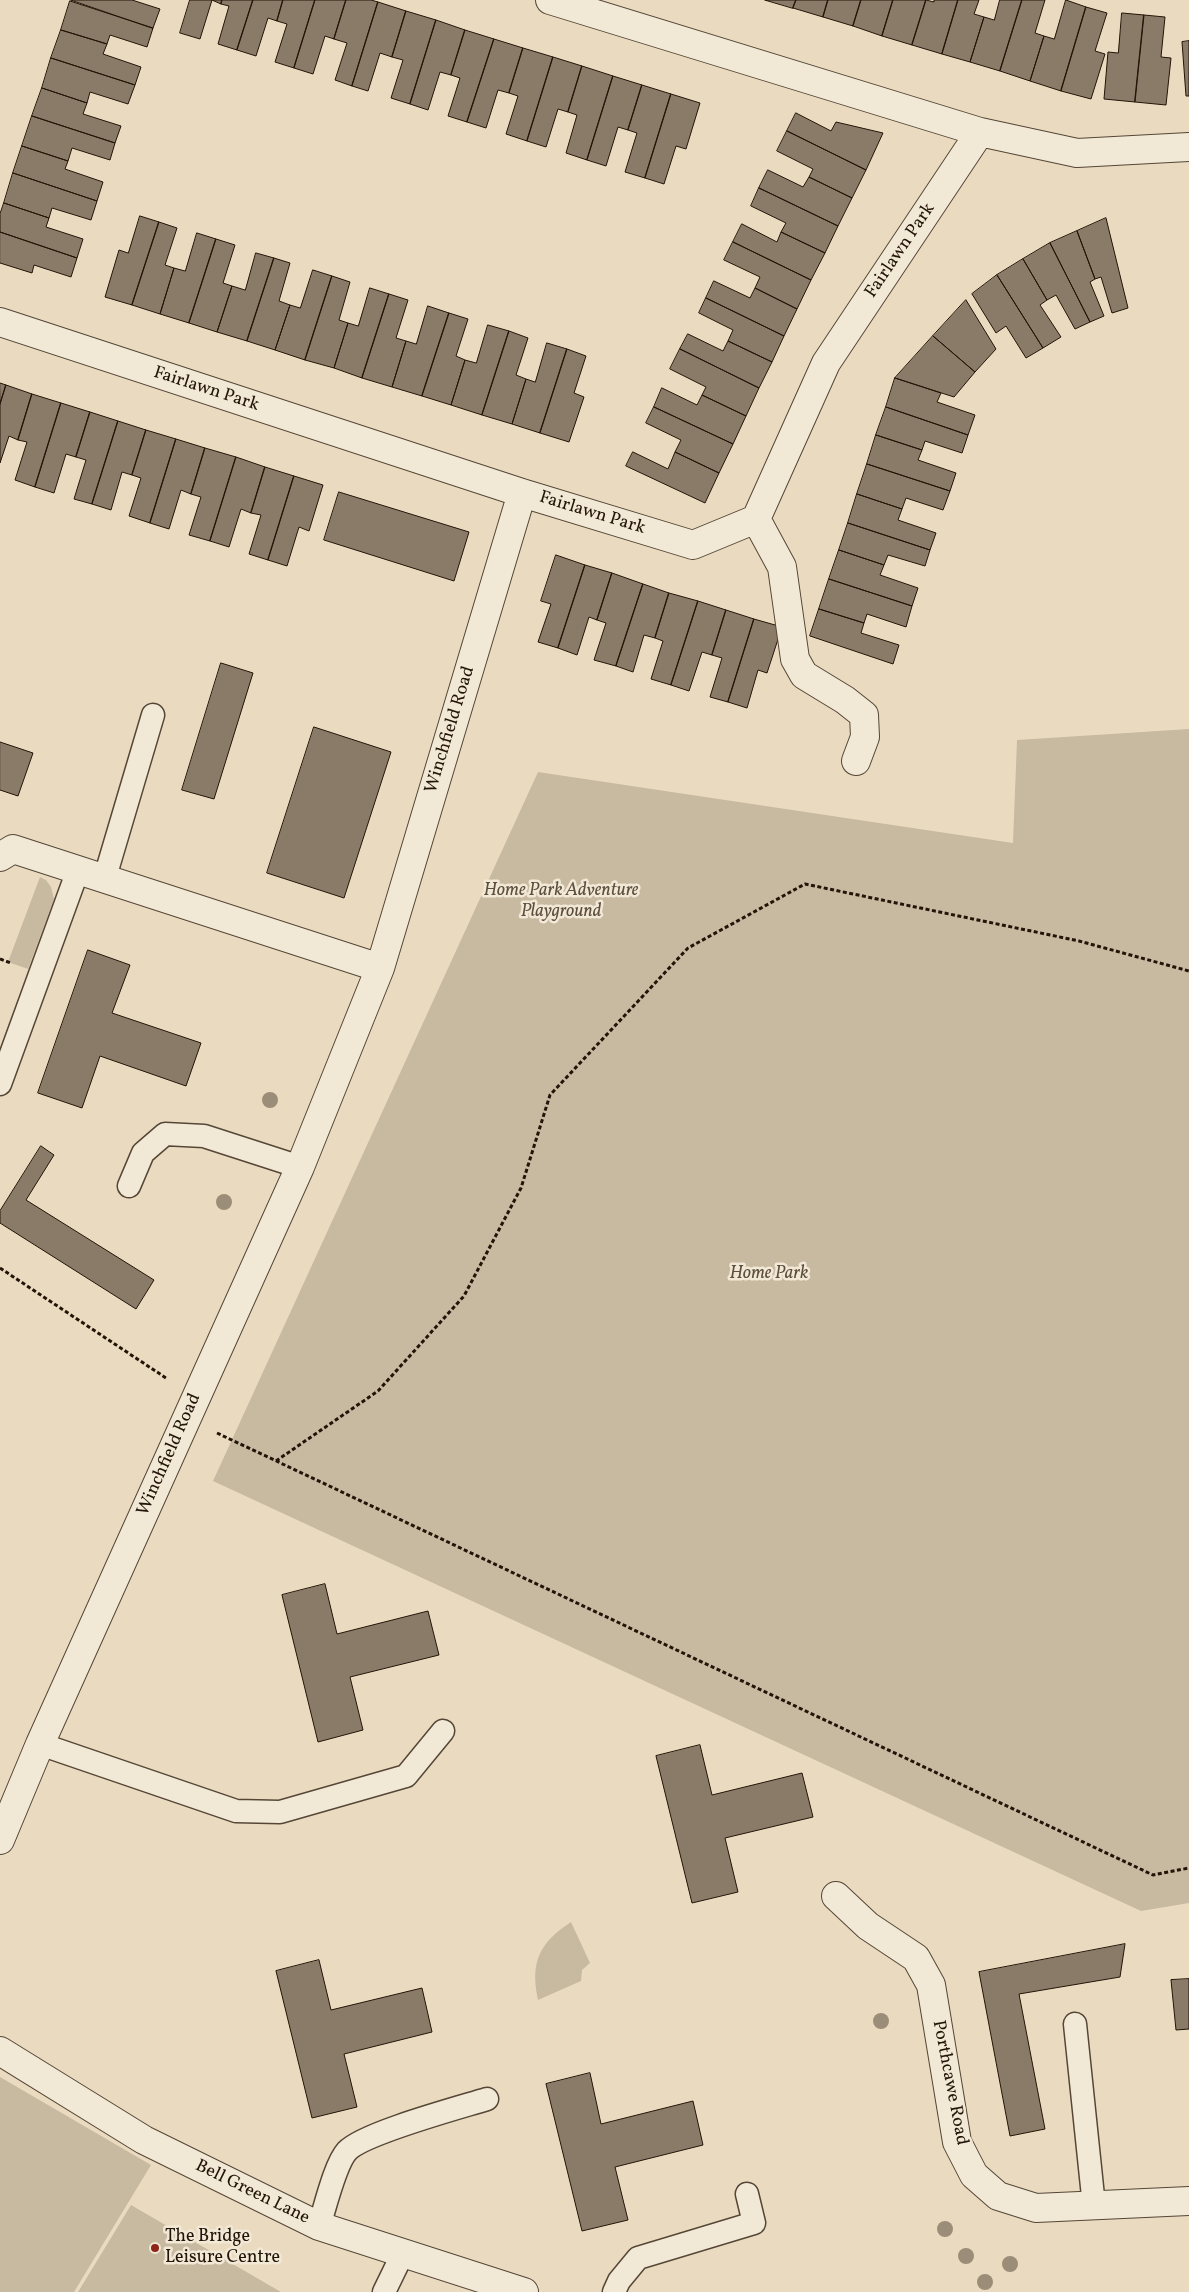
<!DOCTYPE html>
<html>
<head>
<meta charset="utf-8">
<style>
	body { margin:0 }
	canvas { display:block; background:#eadbc0 }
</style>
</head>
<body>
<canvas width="1189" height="2292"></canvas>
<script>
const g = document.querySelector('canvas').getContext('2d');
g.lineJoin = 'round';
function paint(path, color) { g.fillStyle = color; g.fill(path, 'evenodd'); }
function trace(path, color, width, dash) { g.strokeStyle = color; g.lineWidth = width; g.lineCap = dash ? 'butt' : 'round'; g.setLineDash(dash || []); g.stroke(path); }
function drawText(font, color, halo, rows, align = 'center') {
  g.font = font + ' Vollkorn,serif'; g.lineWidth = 5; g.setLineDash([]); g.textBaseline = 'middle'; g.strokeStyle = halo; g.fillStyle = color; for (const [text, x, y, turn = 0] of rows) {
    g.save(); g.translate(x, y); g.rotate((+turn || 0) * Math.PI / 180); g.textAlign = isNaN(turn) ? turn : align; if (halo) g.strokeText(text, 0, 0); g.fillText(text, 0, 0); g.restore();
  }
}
paint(new Path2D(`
	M1189,729v1174l-48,8 -928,-430 325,-709 475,71 4,-103z
	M40,877l6,3 5,7 3,12 -26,70 -20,-7z
	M571,1922l19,41 -8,7 -1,11 -43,19c-8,-38 1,-57 33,-78z
	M0,2077l151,88 -77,127h-74z
	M131,2205l150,87h-203z`), '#c8b9a1');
const building = new Path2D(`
	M71,0h61l28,9 -7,19z
	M190,0h32l-1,4 -9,-4 -12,39 -20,-6z
	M222,0h31l-16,50 -19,-6 11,-38 -8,-2z
	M253,0h30l-6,21 -9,-3 -12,38 -19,-6z
	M283,0h32l-21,68 -19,-6 12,-38 -10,-3z
	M315,0h31l-12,39 -9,-3 -12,38 -19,-6z
	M346,0h25l7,2 -26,84 -17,-6 12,-37 -13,-4z
	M765,0h31l-3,8z
	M796,0h32l-5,17 -30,-9z
	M828,0h33l-8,26 -30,-9z
	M861,0h32l-11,36 -29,-10z
	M893,0h33l-14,45 -30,-9z
	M926,0l8,2v-2h24l-16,54 -30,-9z
	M958,0h21l-5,14 10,3 -14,45 -28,-8z
	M1000,0h22l-22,71 -30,-9 14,-45 10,3z
	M1022,0h23l-10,33 9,3 -14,45 -30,-10z
	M1066,0l20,7 -25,84 -31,-10 14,-45 10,3z
	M70,1l83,27 -6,19 -37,-12 -3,9 -46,-14z
	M378,2l28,9 -14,46 -12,-4 -12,38 -16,-5z
	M1086,7l21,6 -12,38 10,3 -14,45 -30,-8z
	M406,11l30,9 -26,84 -19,-6 12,-38 -11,-3z
	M1122,13l22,2 -9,87 -31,-3 4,-47 10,1z
	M1144,15l21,2 -4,40 10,1 -5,47 -31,-3z
	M436,20l29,10 -14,45 -11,-3 -12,38 -18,-6z
	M61,30l46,14 -4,10 38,13 -6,18 -84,-27z
	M465,30l29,9 -27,83 -19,-6 12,-38 -9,-3z
	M494,39l29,9 -14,45 -11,-3 -12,38 -19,-6z
	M1189,41v55h-3l-4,-54z
	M523,48l30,9 -26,84 -21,-7 12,-38 -9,-3z
	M553,57l29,9 -14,46 -10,-3 -12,38 -19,-6z
	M51,58l84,27 -7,19 -38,-12 -3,11 -45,-15z
	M582,66l31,10 -26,84 -21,-7 11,-38 -9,-3z
	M613,76l29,9 -14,45 -10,-3 -12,39 -19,-6z
	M642,85l29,9 -26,84 -20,-6 12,-39 -9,-3z
	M42,88l45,15 -4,11 38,12 -6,17 -83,-27z
	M671,94l29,9 -14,46 -10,-3 -12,38 -19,-6z
	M796,113l35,18 5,-9 47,11 -17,37 -79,-39z
	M32,116l83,27 -5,17 -38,-12 -4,13 -46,-15z
	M787,131l79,39 -14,28 -43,-21 4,-8 -36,-18z
	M22,146l46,15 -3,8 38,13 -6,19 -84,-28z
	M768,170l35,17 6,-10 43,21 -14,28 -79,-38z
	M13,173l84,28 -6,19 -39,-12 -3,10 -45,-15z
	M759,188l79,38 -13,27 -44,-21 5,-9 -35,-17z
	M4,203l45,15 -3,9 37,12 -6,19 -77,-26v-18z
	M140,216l19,6 -27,83 -27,-8 14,-47 9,3z
	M1106,218l22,90 -16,5 -11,-36 -6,2 -18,-48z
	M159,222l18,6 -12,37 9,3 -14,46 -28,-9z
	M742,224l35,18 4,-10 44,21 -14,27 -78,-38z
	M1077,231l18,48 -5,3 14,34 -14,6 -40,-79z
	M0,232l77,26 -6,19 -37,-12 -2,8 -32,-10z
	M197,233l19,6 -27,84 -29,-9 14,-46 11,3z
	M216,239l19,6 -12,38 9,3 -15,46 -28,-9z
	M733,242l78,38 -14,29 -42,-21 5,-11 -36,-17z
	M1050,243l40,79 -15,7 -19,-34 -9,5 -24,-41z
	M256,253l18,5 -27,83 -30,-9 15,-46 13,4z
	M274,258l16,5 -11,38 11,4 -15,45 -28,-9z
	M1023,259l24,41 -7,5 21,32 -18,11 -46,-73z
	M313,270l19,6 -27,84 -30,-10 15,-45 10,3z
	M997,275l46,73 -17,10 -20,-32 -10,7 -24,-39z
	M332,276l18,6 -11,38 9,3 -14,45 -29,-8z
	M714,281l36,17 5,-10 42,21 -13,27 -78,-38z
	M370,288l19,6 -27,84 -28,-10 14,-45 10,3z
	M389,294l19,6 -12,38 10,3 -14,46 -30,-9z
	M706,298l78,38 -12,26 -44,-21 5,-11 -34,-17z
	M966,300l30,49 -21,23 -42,-36z
	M428,306l21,7 -27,83 -30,-9 14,-46 10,3z
	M449,313l19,6 -12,37 9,4 -14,45 -29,-9z
	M488,325l21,6 -27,84 -31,-10 14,-45 11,3z
	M509,331l19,7 -12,37 10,4 -14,45 -30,-9z
	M688,334l35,17 5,-10 44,21 -13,26 -79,-39z
	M933,336l42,36 -21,25 -59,-19z
	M547,343l20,6 -27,84 -28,-9 14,-45 9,3z
	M567,349l19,7 -12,37 10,4 -15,45 -29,-9z
	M680,349l79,39 -13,28 -44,-21 4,-8 -36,-18z
	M895,378l46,15 -4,9 38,13 -7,20 -82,-28z
	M0,383l6,2 -6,19z
	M6,385l26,9 -14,46 -9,-4 -9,27v-59z
	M662,388l35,17 5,-10 44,21 -13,28 -79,-37z
	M32,394l29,9 -26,84 -20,-7 12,-38 -9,-2z
	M61,403l29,9 -14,45 -10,-3 -12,39 -19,-6z
	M654,407l79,37 -14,29 -44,-21 6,-12 -35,-17z
	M886,407l82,28 -6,18 -37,-12 -3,9 -46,-15z
	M90,412l28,9 -26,83 -18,-5 12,-39 -10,-3z
	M118,421l28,9 -14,45 -10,-3 -11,38 -19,-6z
	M146,430l30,9 -26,84 -21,-7 12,-38 -9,-3z
	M876,435l46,15 -4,10 38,13 -6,18 -83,-27z
	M176,439l29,9 -14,46 -10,-4 -12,39 -19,-6z
	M205,448l31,9 -26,84 -21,-6 12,-38 -10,-3z
	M633,452l35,17 7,-17 44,21 -14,30 -79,-37z
	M236,457l29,10 -14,46 -10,-4 -12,38 -19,-6z
	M867,464l83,27 -7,19 -37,-12 -4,11 -45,-15z
	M265,467l29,9 -26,84 -19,-6 12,-39 -10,-2z
	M294,476l29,9 -14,46 -10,-4 -12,39 -19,-6z
	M339,492l130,40 -15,49 -130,-41z
	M857,494l45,15 -4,11 38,13 -6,17 -82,-27z
	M848,523l82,27 -5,16 -37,-11 -4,10 -45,-15z
	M839,550l45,15 -4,10 38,13 -6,18 -83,-27z
	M556,555l29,10 -27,83 -20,-6 13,-38 -10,-3z
	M585,565l27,8 -15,47 -8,-3 -12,38 -19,-7z
	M612,573l31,11 -27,82 -22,-6 12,-37 -9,-3z
	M829,579l83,27 -6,21 -39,-13 -3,9 -45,-14z
	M643,584l26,9 -14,45 -11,-3 -11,37 -17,-6z
	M669,593l29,8 -27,84 -20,-6 12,-38 -8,-3z
	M698,601l28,9 -14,45 -10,-3 -13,39 -18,-6z
	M819,609l45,14 -3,10 38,12 -6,19 -83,-28z
	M726,610l28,9 -26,83 -18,-5 12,-39 -10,-3z
	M754,619l28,8 -15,46 -9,-3 -11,38 -19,-6z
	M221,663l32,10 -39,126 -32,-9z
	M314,727l77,25 -47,146 -77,-25z
	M0,742l33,11 -15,43 -18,-6z
	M88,950l42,15 -18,48 89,30 -15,43 -86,-30 -18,52 -44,-15z
	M41,1146l13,9 -28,45 128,80 -18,29 -136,-86v-12z
	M325,1584l12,50 91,-23 11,44 -89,22 13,53 -45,12 -36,-147z
	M700,1745l12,50 90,-22 11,44 -88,21 13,54 -46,11 -36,-147z
	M1125,1944l-5,33 -101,17 26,135 -35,7 -31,-164z
	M319,1960l12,50 91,-22 10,44 -88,22 13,53 -45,11 -36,-147z
	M1189,1979v50l-13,1 -5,-50z
	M590,2073l11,51 92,-23 10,44 -88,22 13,53 -46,11 -36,-147z`);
paint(building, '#8a7b68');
trace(building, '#231408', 1);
const service = new Path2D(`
	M105,877l48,-162
	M0,1084l78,-214
	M129,1186l14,-33 22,-19 39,2 96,31
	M40,1744l196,67 44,1 126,-36 37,-45
	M1075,2024l19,182
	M319,2226c6,-18 16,-62 28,-75 17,-18 111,-43 140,-52
	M384,2292l19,-39
	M614,2292l5,-11 19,-23 116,-35 -7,-29`);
const minor = new Path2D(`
	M980,132l97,21 112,-6
	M0,322l522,171 171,52 63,-26 70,-156 154,-231 -430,-132
	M756,519l26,48 13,92 9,16 41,25 19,15 1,22 -9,24
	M0,857l13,-8 367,119
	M0,1840l40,-96 260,-577 80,-199 142,-475
	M836,1896l32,30 48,32 15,27 26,157 17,33 24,21 38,12 153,-7`);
const tertiary = new Path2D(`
	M0,2051l144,89 175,86 205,66`);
trace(service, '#554636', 25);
trace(minor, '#554636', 30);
trace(tertiary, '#554636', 30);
trace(new Path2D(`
	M0,959l11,4
	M0,1268l166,110
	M217,1433l936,442 36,-7
	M276,1461l102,-70 86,-95 57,-108 29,-93 138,-147 117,-64 274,57 110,30`), '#231408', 3, [4, 2.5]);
trace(service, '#f1e8d6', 22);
trace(minor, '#f1e8d6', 28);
trace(tertiary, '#f1e8d6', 28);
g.fillStyle = '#9c8d78';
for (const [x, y] of [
	[270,1100],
	[224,1202],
	[881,2021],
	[945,2229],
	[966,2256],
	[1010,2264],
	[985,2282]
]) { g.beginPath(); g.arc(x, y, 8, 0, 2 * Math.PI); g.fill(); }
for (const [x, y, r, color] of [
	[155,2248,5,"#8f2418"]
]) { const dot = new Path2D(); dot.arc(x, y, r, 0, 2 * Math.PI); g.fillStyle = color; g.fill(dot); trace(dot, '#f1e8d6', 2); }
drawText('18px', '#231408', '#f1e8d6', [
	["Fairlawn Park",901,251,-56],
	["Fairlawn Park",206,390,18],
	["Fairlawn Park",592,514,17],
	["Winchfield Road",451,730,-73],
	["Winchfield Road",170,1455,-66],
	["Porthcawe Road",949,2083,79],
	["Bell Green Lane",252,2193,26]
]);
drawText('italic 18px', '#5d4e3e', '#f1e8d6', [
	["Home Park Adventure",561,892],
	["Playground",561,913],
	["Home Park",769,1275]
]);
drawText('18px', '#231408', '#f1e8d6', [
	["The Bridge",165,2238],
	["Leisure Centre",165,2259]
], 'left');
</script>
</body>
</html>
